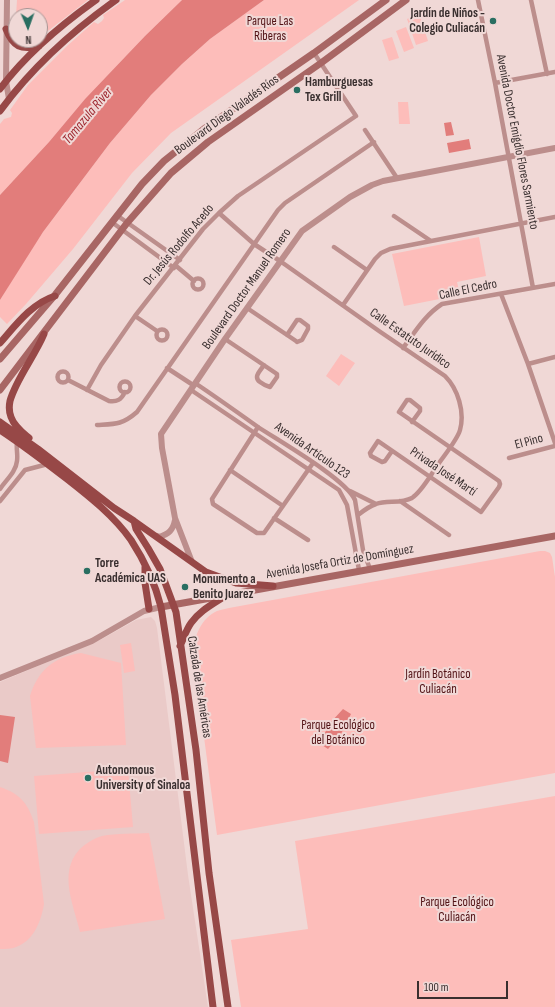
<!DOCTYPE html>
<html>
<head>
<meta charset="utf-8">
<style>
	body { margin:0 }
	#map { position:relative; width:555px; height:1007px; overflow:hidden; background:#f0d8d6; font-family:"Sofia Sans Condensed",sans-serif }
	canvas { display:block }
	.north { position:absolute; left:8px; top:8px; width:40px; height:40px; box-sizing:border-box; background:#f0d8d6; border:1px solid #a79493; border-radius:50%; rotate:178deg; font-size:11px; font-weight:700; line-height:16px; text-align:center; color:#392f2f }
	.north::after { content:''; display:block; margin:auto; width:14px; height:18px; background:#296e61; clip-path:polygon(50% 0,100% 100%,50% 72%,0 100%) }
	.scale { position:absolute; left:417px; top:981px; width:91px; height:18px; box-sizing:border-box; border:2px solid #392f2f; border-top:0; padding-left:5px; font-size:12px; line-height:14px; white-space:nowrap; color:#392f2f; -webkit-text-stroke:3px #f0d8d6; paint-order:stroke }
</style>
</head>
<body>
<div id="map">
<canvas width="555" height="1007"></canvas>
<div class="north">N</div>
<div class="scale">100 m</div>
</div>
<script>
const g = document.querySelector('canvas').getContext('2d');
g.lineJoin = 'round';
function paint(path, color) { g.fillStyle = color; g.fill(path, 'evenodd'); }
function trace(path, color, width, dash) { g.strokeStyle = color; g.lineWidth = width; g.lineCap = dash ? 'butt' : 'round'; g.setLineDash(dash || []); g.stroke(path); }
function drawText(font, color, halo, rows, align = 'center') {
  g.font = font + ' "Sofia Sans Condensed",sans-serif'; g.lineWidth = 4; g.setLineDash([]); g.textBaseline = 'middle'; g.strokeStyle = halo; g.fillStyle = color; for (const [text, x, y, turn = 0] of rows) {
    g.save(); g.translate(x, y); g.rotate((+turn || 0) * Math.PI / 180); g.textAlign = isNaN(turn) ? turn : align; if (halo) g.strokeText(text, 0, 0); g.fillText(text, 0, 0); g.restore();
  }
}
paint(new Path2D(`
	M151,617l4,4 2,7 31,247 20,132h-208v-325l102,-43 34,-19z`), '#eacac8');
paint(new Path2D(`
	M17,0h71l-48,37v-21h-24z
	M125,0h57l-37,36 -60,63 -36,43 -49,53v-71l4,-5 7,-2 1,-4 -2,-3 18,-25 39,-39 27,-24 4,2 4,-3 2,-3 -1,-3z
	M264,0h95l-188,133 -39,40 -59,76 -47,55 -19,20 -7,-7v-17l27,-44 16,-24 67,-89 41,-48 31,-31 28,-25z
	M419,13l9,28 -12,4 -9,-26z
	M406,27l8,21 -10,4 -8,-21z
	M392,37l7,21 -10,3 -7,-21z
	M398,102h10l2,22h-11z
	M479,237l7,39 -29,6 3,13 -56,11 -12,-52z
	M341,354l14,9 -16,23 -13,-10z
	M540,551h5l5,2 2,4 3,20v196l-338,62 -24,-181c0,-16 8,-36 24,-43 3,-1 8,-2 12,-3z
	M131,643l4,28 -11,2 -4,-28z
	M81,653l40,10 5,82 -90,3 -6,-52c8,-26 24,-39 51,-43z
	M128,769l5,58 -94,7 -5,-58z
	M0,787c20,7 27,15 34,35l10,82c-4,24 -16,47 -44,45z
	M555,796v211h-314l-10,-67 77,-11 -13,-88z
	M149,833l16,86 -85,13c-6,-26 -22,-59 -1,-82 6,-6 15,-12 23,-14 15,-3 32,-2 47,-3z`), '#fdbdba');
paint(new Path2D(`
	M182,0h82l-54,39 -28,25 -31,31 -41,48 -67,89 -43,68v-105l49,-53 36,-43 60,-63z
	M451,122l3,13 -8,1 -2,-13z
	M469,139l2,10 -22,4 -2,-10z
	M343,709l8,5 -10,20 -13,15 -9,-6 12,-21z
	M0,715l15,2 -7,46 -8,-2z`), '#e27d7b');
trace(new Path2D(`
	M478,0l17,83 38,205
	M531,0l16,74
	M495,83l60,-11
	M365,130l32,48
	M219,213l35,31 26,17 99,70 66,45c13,13 20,36 15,54 -3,11 -19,29 -25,39 -6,9 -14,23 -23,29 -11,6 -25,2 -36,6 -6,2 -13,7 -18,11
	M118,216l62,44
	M394,216l37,25
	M113,223l61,45
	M334,247l33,23
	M175,265l19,16
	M192.5 284a5.5 5.5 0 1 1 11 0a5.5 5.5 0 1 1-11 0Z
	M501,294l27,70 27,79
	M343,305l32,-46 6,-6 9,-4 165,-32
	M247,308l49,33 1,1 5,-2 6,-11v-3l-8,-6h-3l-10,15
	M135,316l22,15
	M156.5 335a5.5 5.5 0 1 1 11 0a5.5 5.5 0 1 1-11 0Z
	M225,339l52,35v3l-7,10c-4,-1 -6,-2 -10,-5 -7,-5 0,-11 4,-17
	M403,348c12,-16 22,-33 39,-44l113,-20
	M528,364l27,-7
	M167,368l26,17
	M57.5 377a5.5 5.5 0 1 1 11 0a5.5 5.5 0 1 1-11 0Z
	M68,380l41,21c8,1 12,-1 16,-9
	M119.5 387a5.5 5.5 0 1 1 11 0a5.5 5.5 0 1 1-11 0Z
	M195,383c21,14 42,29 63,44 21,14 88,52 97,73l8,50 7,19
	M87,390l14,-25 34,-49 68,-87 16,-16 19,-17 118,-80 -42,-63
	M191,390l148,100 8,15 12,65
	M97,425c18,-1 25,0 40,-13l141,-202 7,-7 89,-61
	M258,427l-46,72 1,5 44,29h7l49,-70
	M392,451l-7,10 -3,1 -11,-6 -1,-3 8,-12 103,71 18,-25 1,-3 -1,-3c-33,-23 -67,-46 -100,-69l8,-12h3l10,8v3l-8,11
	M509,458l46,-12
	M230,470l53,36
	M0,489c6,-9 16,-17 17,-28 1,-7 -1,-12 0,-19
	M350,491l26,13
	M0,501l25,-31 23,-6
	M400,501l49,34
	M274,518l34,22`), '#bc8e8c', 4.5);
trace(new Path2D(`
	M7,0l-1,81 3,18
	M157,536l2,1c10,-3 14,-7 16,-17
	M192,562l-17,-44 -13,-70 -1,-14 64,-95 77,-108 48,-34 22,-12 11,-4 172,-33
	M0,678l92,-37 52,-30 17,-4`), '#bc8e8c', 6);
trace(new Path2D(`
	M0,359l55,-64 87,-111 22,-23 40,-32 110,-76 72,-53
	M0,390l127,-167 44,-50 37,-31 113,-79 85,-63
	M161,607l394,-71`), '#a86664', 7);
trace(new Path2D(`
	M6,29c7,18 15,21 33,17
	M0,89c26,-35 61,-64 96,-89
	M0,111c33,-45 71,-79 116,-111
	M0,343c15,-17 32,-40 55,-47
	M0,422l38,27 76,59 20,13 2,8 12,19 12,21 16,43 20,138 13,123 19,134
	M0,430c23,15 45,32 67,49 23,18 47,37 64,61 13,20 24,43 30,67l14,88 38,312
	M29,438c-7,-6 -15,-12 -18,-21 -2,-5 -2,-11 -1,-16 6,-22 25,-45 34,-67
	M134,521l72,51 30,11 37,3
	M145,567v16l4,26
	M180,646c4,-8 6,-16 11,-23 9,-13 24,-20 37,-29`), '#974847', 7);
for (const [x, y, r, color] of [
	[493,21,4,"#296e61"],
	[297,90,4,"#296e61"],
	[87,571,4,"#296e61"],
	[185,587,4,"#296e61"],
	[88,778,4,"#296e61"]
]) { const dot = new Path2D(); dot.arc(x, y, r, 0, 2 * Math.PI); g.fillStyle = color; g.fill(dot); trace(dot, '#f0d8d6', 1.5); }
drawText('bold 13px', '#392f2f', '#f0d8d6', [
	["Jardín de Niños -",485,14,"right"],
	["Colegio Culiacán",485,29,"right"],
	["Hamburguesas",305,83],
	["Tex Grill",305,98],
	["Torre",95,564],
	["Académica UAS",95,579],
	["Monumento a",193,580],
	["Benito Juarez",193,595],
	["Autonomous",96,771],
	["University of Sinaloa",96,786]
], 'left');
drawText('13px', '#511215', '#f0d8d6', [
	["Parque Las",270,22],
	["Riberas",270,37],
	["Jardín Botánico",438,675],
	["Culiacán",438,690],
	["Parque Ecológico",338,726],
	["del Botánico",338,741],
	["Parque Ecológico",457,903],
	["Culiacán",457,918]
]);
drawText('13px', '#392f2f', '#f0d8d6', [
	["Boulevard Diego Valadés Ríos",227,115,-36],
	["Avenida Doctor Emigdio Flores Sarmiento",517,142,79],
	["Dr. Jesús Rodolfo Acedo",179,245,-50],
	["Boulevard Doctor Manuel Romero",247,289,-55],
	["Calle El Cedro",468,290,-12],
	["Calle Estatuto Jurídico",410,339,35],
	["El Pino",529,442,-15],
	["Avenida Artículo 123",312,451,35],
	["Privada José Martí",443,472,34],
	["Avenida Josefa Ortiz de Domínguez",340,562,-10],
	["Calzada de las Américas",199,687,81]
]);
drawText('italic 14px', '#9c242c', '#f0d8d6', [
	["Tamazula River",88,116,-50]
]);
</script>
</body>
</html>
